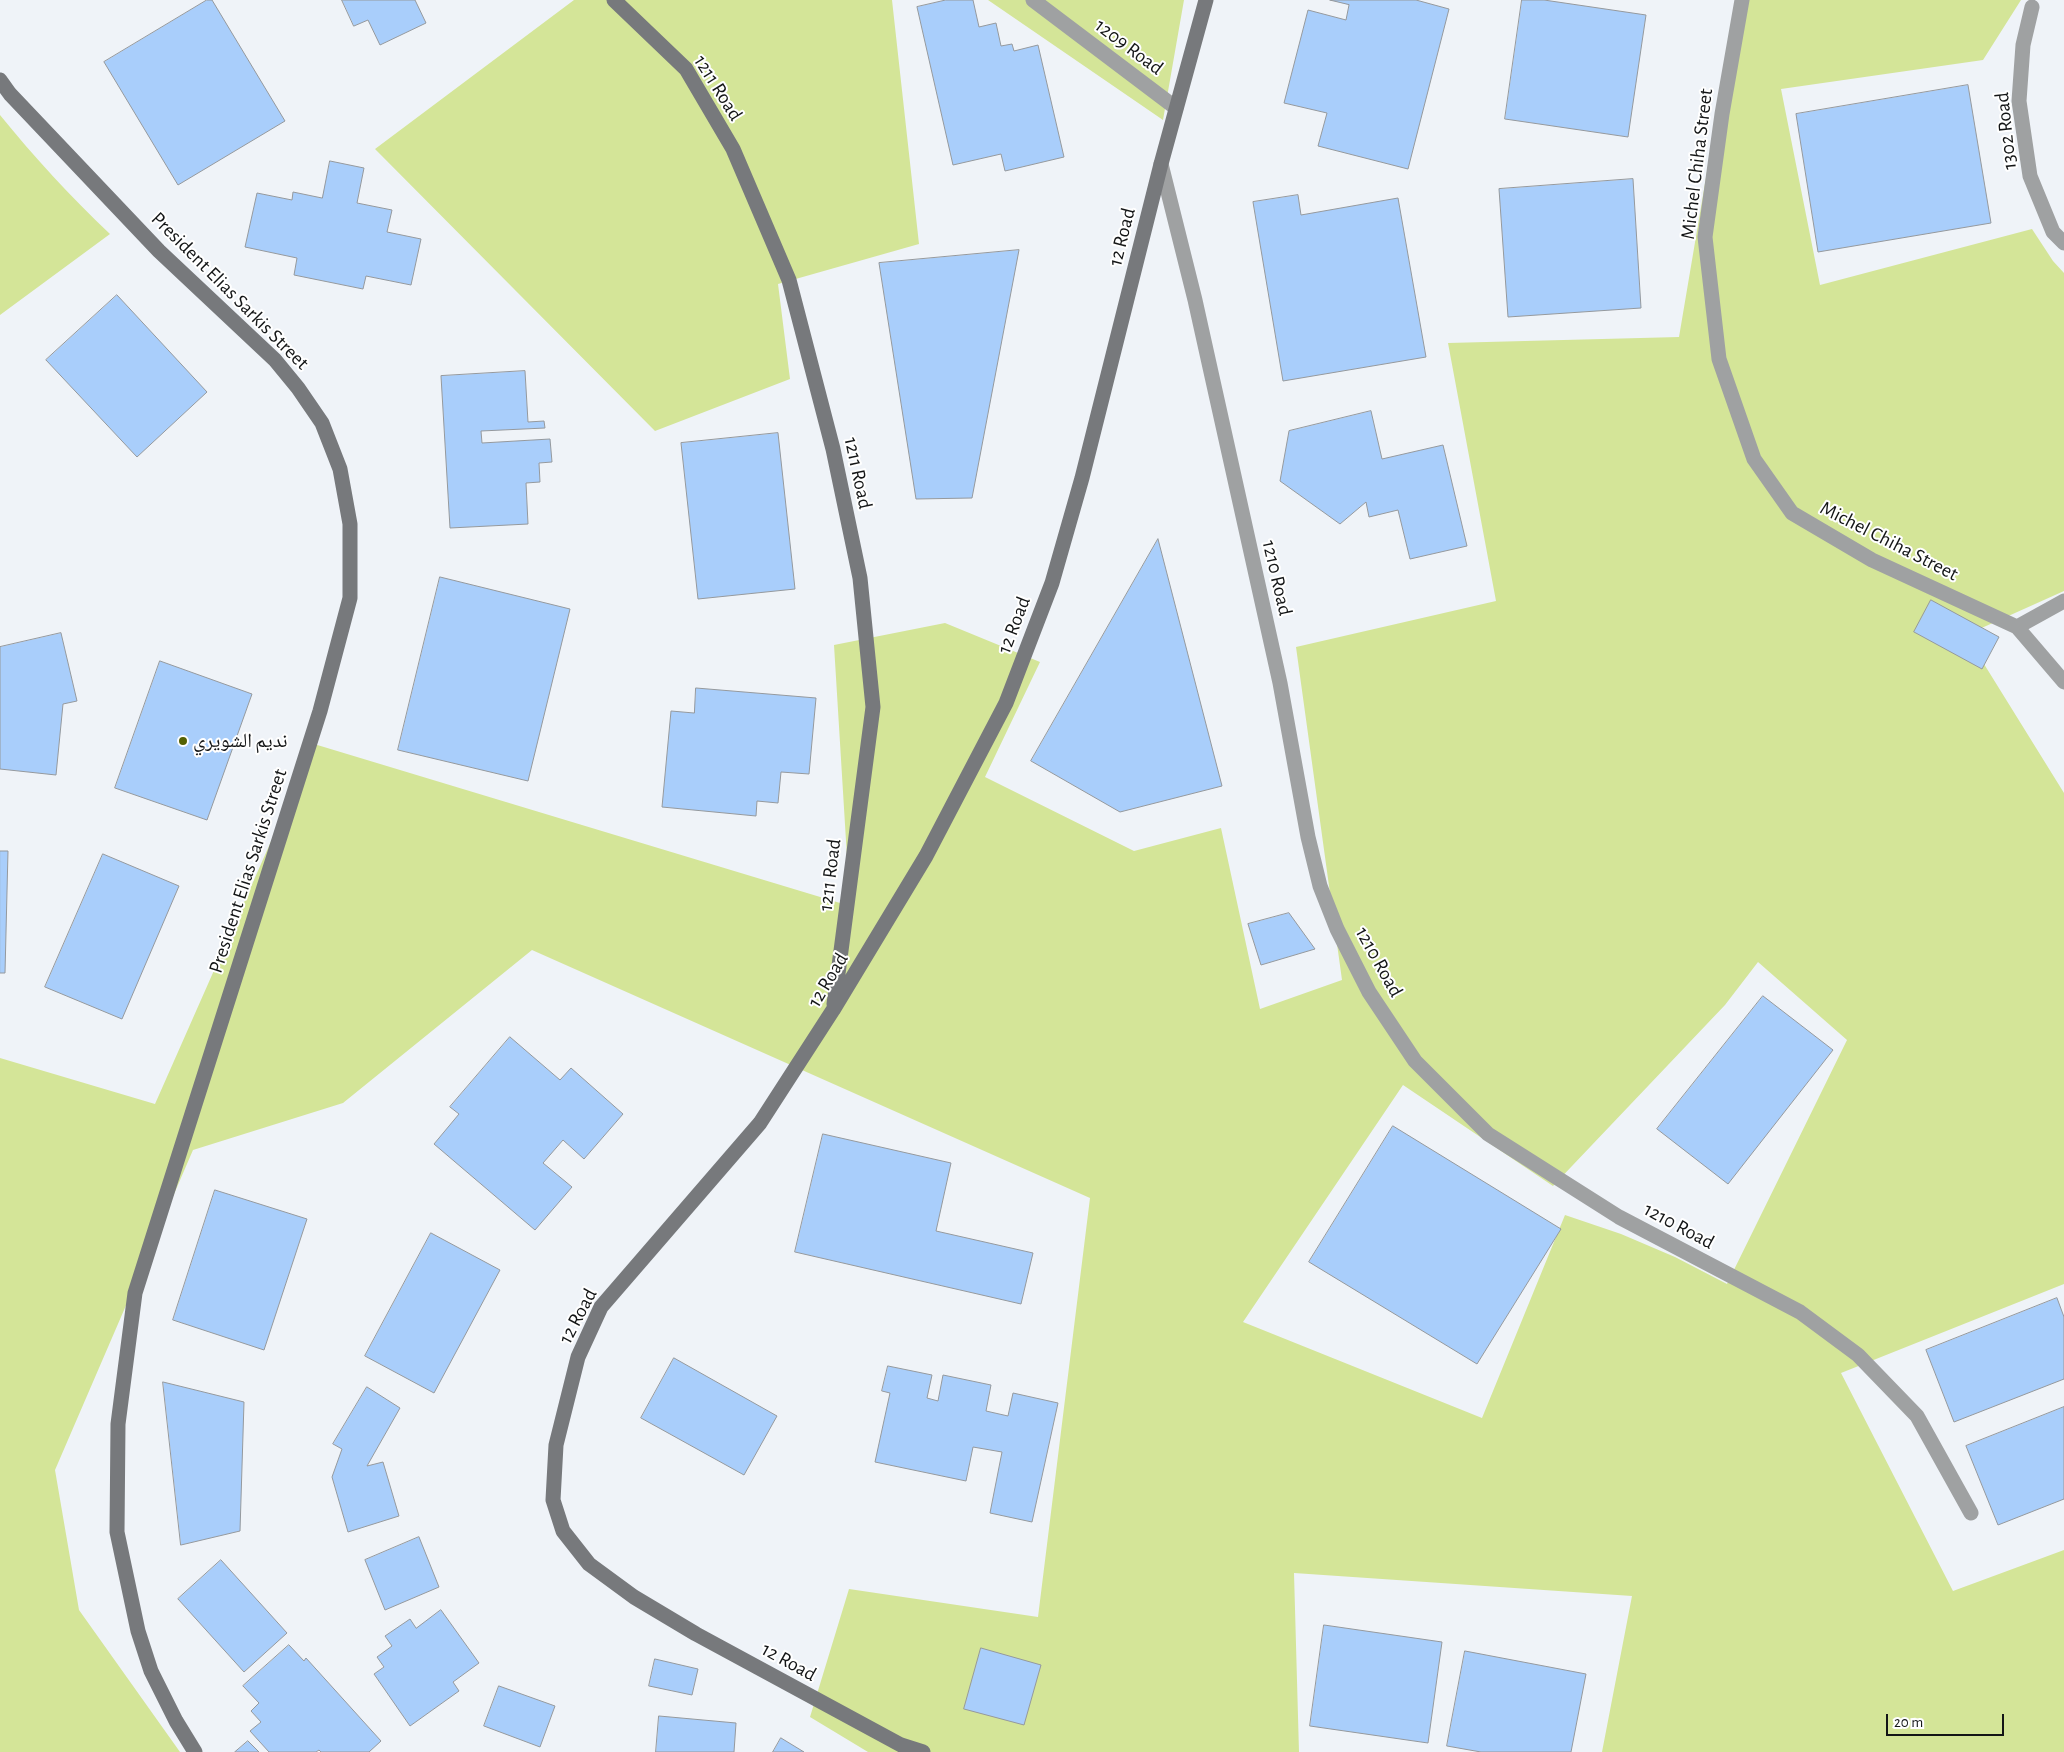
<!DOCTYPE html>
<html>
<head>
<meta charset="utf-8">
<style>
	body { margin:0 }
	#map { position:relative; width:2064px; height:1752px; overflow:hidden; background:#eff3f8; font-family:"Alegreya Sans",sans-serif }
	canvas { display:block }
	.scale { position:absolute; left:1886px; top:1714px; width:118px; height:22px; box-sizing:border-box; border:2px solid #131516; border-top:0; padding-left:6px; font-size:15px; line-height:18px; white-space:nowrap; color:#131516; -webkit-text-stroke:4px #fff; paint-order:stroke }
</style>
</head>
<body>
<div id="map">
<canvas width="2064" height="1752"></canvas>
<div class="scale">20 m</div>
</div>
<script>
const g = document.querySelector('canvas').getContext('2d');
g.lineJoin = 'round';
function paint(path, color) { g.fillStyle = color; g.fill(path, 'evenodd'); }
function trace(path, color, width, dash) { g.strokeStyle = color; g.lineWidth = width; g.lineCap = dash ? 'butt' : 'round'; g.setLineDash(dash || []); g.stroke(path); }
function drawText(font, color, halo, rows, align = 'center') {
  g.font = font + ' "Alegreya Sans","Noto Naskh Arabic",sans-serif'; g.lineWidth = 4; g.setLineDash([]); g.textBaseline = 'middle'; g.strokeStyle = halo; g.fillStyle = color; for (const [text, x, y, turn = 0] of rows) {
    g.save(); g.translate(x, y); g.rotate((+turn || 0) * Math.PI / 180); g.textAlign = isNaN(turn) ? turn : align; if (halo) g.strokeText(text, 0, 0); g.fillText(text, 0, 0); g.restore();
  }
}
paint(new Path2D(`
	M574,0h318l27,244 -141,40 12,95 -135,52 -280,-282z
	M988,0h196l-21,120z
	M1736,0h285l-38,60 -202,29 39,196 212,-56 21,32 11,12v318l-98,44 98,158v491l-223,89 112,218 111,-41v202h-462l30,-156 -338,-23 5,179h-431l-58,-35 39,-128 189,28 52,-419 -558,-248 -189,153 -150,47 -138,320 24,140 101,142h-180v-694l155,46 159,-360 536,162 -16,-261 111,-22 95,39 -55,115 149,74 87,-23 39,181 82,-29 -46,-333 200,-46 -48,-258 231,-6zM1758,962l89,78 -120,244 -52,-27 -54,-23 -56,-19 -83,203 -239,-96 160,-237 150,101 172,-181z
	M0,115c34,42 70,81 110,119l-110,81z`), '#d4e598');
const building = new Path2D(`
	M207,0h5l73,121 -107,64 -74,-123z
	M342,0h73l11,23 -46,22 -12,-25 -14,6z
	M946,0h27l6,27 17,-4 5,23 11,-2 2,7 24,-6 26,112 -59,14 -4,-17 -48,11 -36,-158z
	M1330,0h86l33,9 -41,160 -90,-23 9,-33 -43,-10 24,-93 38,10 3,-15z
	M1522,0h22l102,15 -18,122 -123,-18z
	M1968,85l23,138 -173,29 -22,-138z
	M330,161l34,7 -7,35 35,7 -5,22 34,7 -10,46 -45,-9 -3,13 -69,-14 3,-17 -52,-11 12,-54 35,7 1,-8 29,6z
	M1633,179l8,129 -133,9 -9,-128z
	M1298,195l3,20 97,-17 28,159 -143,24 -30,-179z
	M1019,250l-47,248 -56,1 -37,-236z
	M117,295l90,97 -70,65 -91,-97z
	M525,371l3,51 16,-1 1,7 -64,3 1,12 68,-4 2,23 -13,1 1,19 -14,1 2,41 -78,4 -9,-152z
	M1371,411l11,48 61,-14 24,101 -57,13 -12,-49 -29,7 -3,-15 -26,22 -60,-43 9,-50z
	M778,433l17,156 -97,10 -17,-156z
	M1158,539l64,247 -102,26 -89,-51z
	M440,577l130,32 -42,172 -130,-31z
	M1931,600l68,37 -17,32 -68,-37z
	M61,633l16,68 -14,3 -7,71 -56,-6v-122z
	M160,661l92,33 -45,126 -92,-32z
	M696,688l120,10 -7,76 -28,-2 -3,31 -21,-2 -1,15 -94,-9 9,-96 23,2z
	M0,851h8l-3,122h-5z
	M103,854l76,32 -57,133 -77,-32z
	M1289,913l26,36 -54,16 -13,-41z
	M1763,996l70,54 -105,134 -71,-55z
	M510,1037l50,43 11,-12 52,46 -39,45 -21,-19 -20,23 29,24 -37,43 -101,-86 25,-30 -9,-7z
	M1393,1126l168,103 -84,135 -168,-102z
	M823,1134l128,29 -15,68 97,22 -12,51 -226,-52z
	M215,1190l92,29 -43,131 -91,-30z
	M431,1233l69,37 -66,123 -69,-37z
	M2057,1298l7,19v62l-110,43 -28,-72z
	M674,1358l103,58 -33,59 -103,-57z
	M888,1366l44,9 -5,23 11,3 5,-26 48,10 -5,26 22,5 5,-23 45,10 -26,119 -42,-9 12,-61 -29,-5 -7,34 -91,-19 15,-69 -8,-2z
	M163,1382l81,20 -4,129 -59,14z
	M367,1387l33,21 -33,58 16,-4 16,54 -51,16 -16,-55 10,-28 -9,-5z
	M2064,1407v92l-66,26 -32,-79z
	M419,1537l20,50 -54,23 -20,-50z
	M221,1560l66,73 -43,39 -66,-73z
	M441,1610l38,53 -26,19 6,9 -49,35 -36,-52 10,-7 -7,-10 15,-11 -7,-10 25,-17 6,9z
	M1324,1625l118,17 -14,101 -118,-17z
	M289,1645l15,16 2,-3 75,83 -12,11h-48l-2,-2 -3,2h-47l-19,-21 11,-9 -10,-11 8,-8 -16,-17z
	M981,1648l60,17 -17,60 -60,-16z
	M1465,1651l121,23 -15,78h-90l-34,-6z
	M655,1659l43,10 -6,26 -43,-9z
	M499,1686l56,20 -15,41 -56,-21z
	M659,1716l77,7 -2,29h-78z
	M781,1738l23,14h-31z
	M248,1741l11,11h-24z`);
paint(building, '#a9cefb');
trace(building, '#95999d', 1);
trace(new Path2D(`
	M1033,0l143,108
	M1742,0l-20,114 -17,123 14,122 35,100 38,54 80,47 145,67 47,55
	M2032,7l-9,38 -4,56 11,75 23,56 11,11
	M1161,164l34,136 85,383 28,154 12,49 17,43 32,63 46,69 73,73 131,83 181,95 58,43 59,61 54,97
	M2017,627l47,-26`), '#9fa1a2', 15);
trace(new Path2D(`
	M614,0l72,69 47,80 56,131 44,169 27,129 13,129 -39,297
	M0,80l10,14 149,157 116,109 23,28 24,35 18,46 10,55v74l-30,113 -185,582 -17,131 -1,108 21,99 13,40 25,50 19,31
	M923,1752l-22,-7 -205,-111 -62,-37 -45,-33 -26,-33 -10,-31 3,-55 22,-88 23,-50 159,-184 73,-113 93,-154 80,-153 46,-120 30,-105 79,-314 45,-164`), '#77797c', 15);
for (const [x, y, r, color] of [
	[183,741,5,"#546102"]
]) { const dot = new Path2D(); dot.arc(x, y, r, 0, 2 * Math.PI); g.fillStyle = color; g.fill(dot); trace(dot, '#fff', 2); }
drawText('20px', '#131516', '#fff', [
	["1209 Road",1129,47,37],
	["1211 Road",718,88,58],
	["1302 Road",2006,131,-96],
	["Michel Chiha Street",1697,164,-83],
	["12 Road",1122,237,-76],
	["President Elias Sarkis Street",230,291,45],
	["1211 Road",858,473,78],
	["Michel Chiha Street",1889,541,27],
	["1210 Road",1277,578,77],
	["12 Road",1014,625,-69],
	["President Elias Sarkis Street",248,871,-72],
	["1211 Road",830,875,-83],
	["1210 Road",1379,962,61],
	["12 Road",828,980,-59],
	["1210 Road",1679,1226,28],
	["12 Road",578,1316,-62],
	["12 Road",789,1662,29]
]);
drawText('20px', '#131516', '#fff', [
	["نديم الشويري",193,741]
], 'left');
</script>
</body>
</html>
